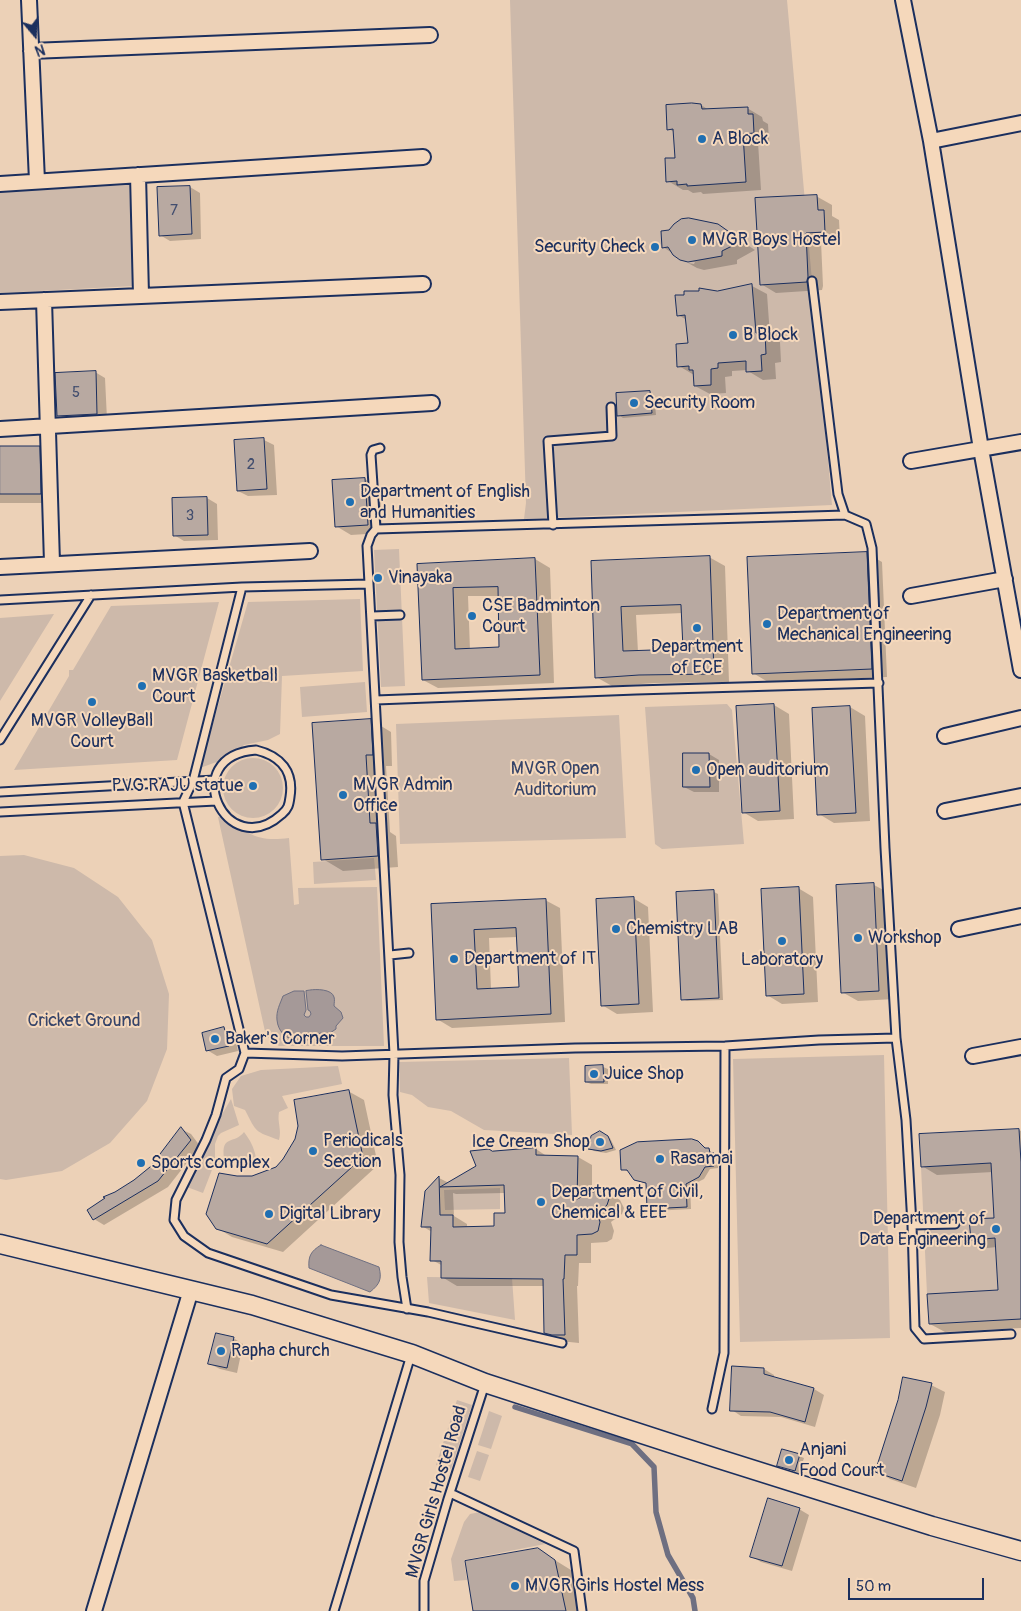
<!DOCTYPE html>
<html>
<head>
<meta charset="utf-8">
<style>
	body { margin:0 }
	#map { position:relative; width:1021px; height:1611px; overflow:hidden; background:#ecd1b7; font-family:Pangolin,sans-serif }
	canvas { display:block }
	.north { position:absolute; left:10px; top:10px; width:50px; height:50px; -webkit-text-stroke:4px #f5d8bb; paint-order:stroke; rotate:162deg; font-size:14px; font-weight:700; line-height:20px; text-align:center; color:#1b2f5e }
	.north::after { content:''; display:block; margin:auto; width:18px; height:22px; background:#1b2f5e; clip-path:polygon(50% 0,100% 100%,50% 72%,0 100%) }
	.scale { position:absolute; left:848px; top:1578px; width:136px; height:22px; box-sizing:border-box; border:2px solid #1b2f5e; border-top:0; padding-left:6px; font-size:15px; line-height:18px; white-space:nowrap; color:#1b2f5e; -webkit-text-stroke:4px #f5d8bb; paint-order:stroke }
</style>
</head>
<body>
<div id="map">
<canvas width="1021" height="1611"></canvas>
<div class="north">N</div>
<div class="scale">50 m</div>
</div>
<script>
const g = document.querySelector('canvas').getContext('2d');
g.lineJoin = 'round';
function paint(path, color) { g.fillStyle = color; g.fill(path, 'evenodd'); }
function trace(path, color, width, dash) { g.strokeStyle = color; g.lineWidth = width; g.lineCap = dash ? 'butt' : 'round'; g.setLineDash(dash || []); g.stroke(path); }
function drawText(font, color, halo, rows, align = 'center') {
  g.font = font + ' Pangolin,sans-serif'; g.lineWidth = 4; g.setLineDash([]); g.textBaseline = 'middle'; g.strokeStyle = halo; g.fillStyle = color; for (const [text, x, y, turn = 0] of rows) {
    g.save(); g.translate(x, y); g.rotate((+turn || 0) * Math.PI / 180); g.textAlign = isNaN(turn) ? turn : align; if (halo) g.strokeText(text, 0, 0); g.fillText(text, 0, 0); g.restore();
  }
}
paint(new Path2D(`
	M510,0h277l45,505 -308,14 2,-16z
	M129,185l5,101 -134,7v-101z
	M399,549l6,137 -24,1 -7,-137z
	M360,599l3,72 -81,5 -2,58 -12,6 -24,5 -22,15 -22,8 48,-166z
	M219,602l-42,158 -163,10 55,-94v-6h4l38,-64z
	M54,614l-54,87v-83z
	M365,682l2,30 -65,5 -2,-30z
	M727,704l5,6 12,134 -82,5 -7,-5 -10,-137z
	M619,715l7,123 -226,6 -4,-120z
	M223 788a30 30 0 1 1 60 0a30 30 0 1 1-60 0Z
	M224,816c25,18 32,26 65,22l5,67 5,-1 -1,-16 79,-1 7,159h-105l-13,-10 -48,-219z
	M24,855l50,13 44,29 34,43 17,54 -2,55 -20,52 -37,42 -48,28 -56,9 -6,-1v-323z
	M374,858l2,22 -62,4 -1,-22z
	M884,1055l6,283 -150,4 -7,-283z
	M569,1058l3,77 -88,-5 -33,-19 -23,-4 -16,-12 -12,-3 -1,-30z
	M338,1066l4,18 -60,12 6,12 -9,4c-2,10 3,18 0,28 -25,-9 -22,-7 -34,-30l-11,-4 -2,-17 9,-13 20,-6z
	M231,1099l8,26 -18,8 -3,3 -3,8v18l-12,31 -16,-6 23,-52z
	M244,1132c6,8 10,15 12,26l-9,3 -19,1 -4,-4c-3,-24 10,-13 20,-26z
	M991,1163l3,55 -25,1 2,21 24,-2 3,52 -71,4 -6,-127z
	M500,1188v21l-55,1 -1,-20z
	M427,1277l85,1 3,42 -86,-17z
	M457,1400l15,5 -21,64 -15,-4z
	M489,1411l13,5 -11,33 -13,-4z
	M477,1451l12,4 -9,26 -12,-4z
	M480,1512l65,32 -81,16 3,20 -13,1 -3,-22 13,-37 6,-8z`), '#cdb9aa');
const water = new Path2D(`
	M310,990c6,-1 22,-1 24,7 1,3 0,6 0,9l7,6 2,6 -7,8v3l-9,6 -7,-2c-14,14 -41,9 -43,-13 -1,-9 3,-16 6,-24l11,-5h10l2,19 -2,5 2,2h3l2,-3 -1,-3 -2,-1 -2,-19z
	M321,1245l58,22c3,12 1,17 -9,25l-61,-24c-1,-12 2,-17 12,-23z`);
paint(water, '#a59998');
trace(water, '#6e6f81', 1);
paint(new Path2D(`
	M701,105l8,5 38,-2 15,9 1,4 5,3 1,17 -11,1 3,48 -58,4 -2,-2 -8,1 -5,-3h-5l-15,-9 8,-22 -2,-27 -5,-3z
	M190,187l10,6 1,46 -31,2 -10,-6z
	M816,196l16,9v11l7,4 1,20 -19,1 2,45 -1,4 -46,3 -15,-9z
	M717,225l38,25 -18,10v4l-33,6 -7,-2 -9,-5 6,1 1,-2 -9,-2v2l-23,-15z
	M752,286l15,8 3,42 10,6 1,20 -6,1 1,16 -13,1 -15,-9v-1l-16,1v5l-7,1 1,16 -16,1 -15,-8 -1,-11 -15,-9 10,-22 -2,-24 -9,-5 39,-23z
	M95,372l10,6 2,41 -38,2 -10,-6z
	M650,393l4,2 2,20 -33,3 -4,-3z
	M264,440l10,5 3,50 -29,1 -10,-5z
	M0,447h39l18,10 1,46h-58z
	M365,479l15,9 2,45 -31,2 -15,-9z
	M207,498l10,6 1,36 -34,1 -10,-6z
	M867,553l15,9 5,115 -119,5 -15,-9z
	M709,557l16,9 4,116 -74,1 -43,3 -16,-9 -4,-115zM683,613l2,37 -47,2 -2,-37z
	M535,559l15,9 4,115 -116,5 -15,-8 -4,-115zM468,596h31l2,53 -31,1z
	M774,705l15,9 5,105 -36,2 -15,-9z
	M850,707l15,9 5,105 -36,2 -15,-9 -5,-105z
	M371,720l20,12 1,34h-6l4,66 6,4 2,31 -55,4 -20,-12z
	M709,754l10,6v32h-25l-10,-5z
	M874,885l15,8 5,106 -36,2 -16,-9z
	M798,888l15,9 5,105 -36,2 -15,-9z
	M714,892l4,2 5,106 -36,1 -5,-2z
	M633,898l15,9 5,105 -36,2 -15,-9z
	M545,900l15,8 5,114 -113,6 -15,-9 -5,-114zM518,937l2,51 -29,1 -2,-51z
	M224,1029l10,5 4,17 -21,5 -10,-6z
	M586,1067h17l5,2v15h-17l-5,-2z
	M348,1091l16,9 14,65 -95,87 -51,-15 -15,-9 35,-50 25,-10z
	M181,1129l10,5 9,12 -32,41 -64,38 -10,-6 -6,-9 47,-29 16,-14z
	M1019,1130l2,1v197l-76,4 -15,-8 69,-33 -2,-44 -10,1 -15,-9 24,-20 -3,-47 -56,3 -15,-9z
	M605,1135l5,3 6,12 -10,3 -12,-2 -4,-3z
	M698,1142l20,15v11l-8,1 -6,10 -14,7 1,23 -38,2 -5,-3 -1,-24 -7,-2 -5,-3 -5,-7 -8,-3z
	M536,1149l12,8h30l14,8v29l13,-3 15,9 4,8 -2,6 -11,8 3,9 -2,8 -5,3 -16,1v20h-12l-1,23h-1l2,57 -19,-2 -15,-8 -1,-47h-87l-15,-9 1,-11 -11,-6v-28l-10,-6 17,-48 10,5 29,-17 16,-13zM453,1193l3,1 49,-1 1,21 -11,13 -28,1v-4l-13,-8z
	M233,1338l10,6 -6,29 -17,-4 -10,-5z
	M764,1369l10,6v3l40,11 10,6 -9,32 -34,-10 -40,-1 -9,-6z
	M931,1385l14,7 -5,23 -24,73 -26,-9 -13,-8z
	M783,1450l21,8 -5,15 -21,-8z
	M799,1509l10,6 -17,56 -31,-9 -10,-6z
	M537,1549l42,26 7,36h-112z`), '#0003');
trace(new Path2D(`
	M515,1407l117,37 22,23 2,45 12,43 25,43 2,13`), '#6e6f81', 5.5);
const building = new Path2D(`
	M692,103l9,1 1,5 46,-2v7h5l1,19 -11,1 3,48 -59,4v-2l-10,1v-4l-11,1 -1,-24h10l-2,-29 -6,1 -1,-25z
	M190,186l2,48 -33,2 -2,-49z
	M817,195l1,15h6l1,22 -19,1 2,44 -1,5 -47,3 -5,-87z
	M689,218l29,6 24,17 -20,10v5l-34,6 -8,-2 -7,-5 -5,-8 -6,1 -1,-17 8,-1 5,-6 7,-5z
	M752,284l4,49 9,-1 1,22 -5,1 1,16 -16,1v-11l-28,2v5l-7,1v16l-17,1 -1,-16h-4v-4l-12,1 -1,-23 12,-1 -3,-28 -8,1 -2,-21h9v-4h15v-3l18,3z
	M96,371l1,43 -40,2 -2,-43z
	M650,391l2,22 -35,3 -1,-23z
	M264,438l3,51 -30,2 -3,-51z
	M0,446h40l1,48h-41z
	M365,478l3,47 -33,2 -3,-47z
	M207,497l1,38 -35,1 -1,-38z
	M867,552l5,117 -120,5 -5,-117z
	M710,556l4,118 -75,1 -44,3 -4,-117zM681,605l2,44 -60,2 -2,-44z
	M535,558l5,117 -118,5 -5,-116zM498,587l1,60 -44,2 -2,-61z
	M774,704l6,107 -38,2 -6,-107z
	M850,706l6,107 -39,2 -5,-107z
	M371,719l2,36h-7l4,68h6l2,33 -57,4 -9,-137z
	M683,753h26l1,34h-27z
	M874,883l5,108 -38,2 -5,-108z
	M799,887l5,107 -38,2 -5,-107z
	M714,890l5,108 -38,2 -5,-108z
	M634,897l5,107 -38,2 -5,-107z
	M546,899l5,115 -115,6 -5,-116zM516,928l3,59 -42,2 -3,-59z
	M224,1027l5,19 -23,5 -4,-18z
	M603,1065l1,17h-19v-16z
	M349,1090l14,67 -96,87 -51,-15 -10,-15 13,-41 18,3h15l24,-9 7,-8 12,-20 3,-13 -4,-26z
	M181,1127l10,13 -33,41 -65,39 -6,-10 18,-12 -2,-1 12,-5 19,-12 16,-13z
	M1019,1129l2,33v157l-92,5 -2,-30 71,-4 -3,-52 -24,2 -2,-21 25,-1 -3,-55 -70,4 -2,-33z
	M600,1131l8,5 5,12 -12,3 -13,-2 3,-13z
	M692,1139l6,2 7,7h4l1,5h4v13l-9,1 -6,10 -13,7 1,23 -40,2 -1,-26 -12,-3 -7,-10h-6l-1,-20 17,-8z
	M536,1148v7l42,1 -1,43 23,-10 6,1 4,6 -3,9 -10,9 3,8 -2,9 -6,3 -15,1v20h-12l-1,24h-1l2,56h-13l-8,-2 -1,-54 -102,-1v-17h-11l1,-34h-10l4,-36 14,-15 1,39h13v12l41,-1v-13h11l-1,-28 -64,2 36,-21 -6,-15 19,-2 3,2z
	M216,1333l18,4 -7,31 -19,-4z
	M732,1366l32,2v6l50,14 -9,34 -35,-10 -40,-1z
	M903,1377l29,6 -6,24 -24,74 -27,-9 23,-72z
	M782,1449l18,5 -5,17 -18,-5z
	M768,1498l32,10 -18,58 -32,-9z
	M538,1548l17,12 11,51h-93l-8,-50z`);
paint(building, '#b8a9a1');
trace(building, '#1b2f5e', 1);
const service = new Path2D(`
	M380,448l-7,2 -2,5 5,74 -5,6 -4,11 27,508 -1,41 7,80 -1,67 3,35 5,32
	M553,525l-5,-84 64,-5 -1,-29
	M376,529l469,-14
	M369,584l-127,3 -49,194 -10,21 62,251 -6,16 -13,9 -10,37 -10,25 -30,60 -2,20 10,16 24,17 123,42 97,17 134,31
	M0,600l242,-13
	M372,616l28,-1
	M376,700l260,-10 243,-7
	M0,740l91,-145
	M256,750c25,6 38,22 34,47 -1,8 -2,12 -8,17 -56,51 -106,-58 -26,-64z
	M0,792l215,-12
	M0,812l216,-11
	M390,955l19,-2
	M896,1038l10,82 6,105 3,103 9,11 87,-5
	M245,1053l97,3 233,-8 150,-2 94,-6 77,-2 -11,-190 -13,-300 -6,-24 -21,-9 -7,-21 -26,-213
	M912,1225l43,-1
	M712,1409l12,-56 1,-307
	M450,1493l124,58 8,60
	M334,1611l77,-256
	M424,1611v-30l24,-82 37,-115`);
const minor = new Path2D(`
	M29,0l8,181
	M903,0l28,141 50,308 40,221
	M31,51l399,-16
	M931,141l90,-18
	M138,175l3,120
	M0,184l423,-27
	M44,300l8,263
	M0,302l423,-18
	M0,429l432,-26
	M911,461l110,-19
	M0,567l310,-16
	M911,596l94,-17
	M945,736l76,-18
	M945,811l76,-15
	M959,929l62,-13
	M973,1056l48,-9
	M94,1611l97,-321`);
const tertiary = new Path2D(`
	M0,1244l252,61 160,49 73,29 231,75 216,68 89,25`);
trace(service, '#1b2f5e', 11);
trace(minor, '#1b2f5e', 18);
trace(tertiary, '#1b2f5e', 21);
trace(service, '#f5d8bb', 7);
trace(minor, '#f5d8bb', 14);
trace(tertiary, '#f5d8bb', 18);
for (const [x, y, r, color] of [
	[702,139,5,"#1f6fb2"],
	[692,240,5,"#1f6fb2"],
	[655,247,5,"#1f6fb2"],
	[733,335,5,"#1f6fb2"],
	[634,403,5,"#1f6fb2"],
	[350,502,5,"#1f6fb2"],
	[378,578,5,"#1f6fb2"],
	[472,616,5,"#1f6fb2"],
	[767,624,5,"#1f6fb2"],
	[697,628,5,"#1f6fb2"],
	[142,686,5,"#1f6fb2"],
	[92,702,5,"#1f6fb2"],
	[696,770,5,"#1f6fb2"],
	[253,786,5,"#1f6fb2"],
	[343,795,5,"#1f6fb2"],
	[616,929,5,"#1f6fb2"],
	[858,938,5,"#1f6fb2"],
	[782,941,5,"#1f6fb2"],
	[454,959,5,"#1f6fb2"],
	[215,1039,5,"#1f6fb2"],
	[594,1074,5,"#1f6fb2"],
	[600,1142,5,"#1f6fb2"],
	[313,1151,5,"#1f6fb2"],
	[660,1159,5,"#1f6fb2"],
	[141,1163,5,"#1f6fb2"],
	[541,1202,5,"#1f6fb2"],
	[269,1214,5,"#1f6fb2"],
	[996,1229,5,"#1f6fb2"],
	[221,1351,5,"#1f6fb2"],
	[789,1460,5,"#1f6fb2"],
	[515,1586,5,"#1f6fb2"]
]) { const dot = new Path2D(); dot.arc(x, y, r, 0, 2 * Math.PI); g.fillStyle = color; g.fill(dot); trace(dot, '#f5d8bb', 2); }
drawText('15px', '#424e6f', null, [
	["7",174,211],
	["5",76,393],
	["2",251,465],
	["3",190,516]
]);
drawText('18px', '#1b2f5e', '#f5d8bb', [
	["A Block",712,139],
	["MVGR Boys Hostel",702,240],
	["Security Check",645,247,"right"],
	["B Block",743,335],
	["Security Room",644,403],
	["Department of English",360,492],
	["and Humanities",360,513],
	["Vinayaka",388,578],
	["CSE Badminton",482,606],
	["Court",482,627],
	["Department of",777,614],
	["Mechanical Engineering",777,635],
	["Department",697,647,"center"],
	["of ECE",697,668,"center"],
	["MVGR Basketball",152,676],
	["Court",152,697],
	["MVGR VolleyBall",92,721,"center"],
	["Court",92,742,"center"],
	["Open auditorium",706,770],
	["MVGR Admin",353,785],
	["Office",353,806],
	["PVG RAJU statue",243,786,"right"],
	["Chemistry LAB",626,929],
	["Workshop",868,938],
	["Department of IT",464,959],
	["Laboratory",782,960,"center"],
	["Baker's Corner",225,1039],
	["Juice Shop",604,1074],
	["Periodicals",323,1141],
	["Section",323,1162],
	["Ice Cream Shop",590,1142,"right"],
	["Rasamai",670,1159],
	["Sports complex",151,1163],
	["Department of Civil,",551,1192],
	["Chemical & EEE",551,1213],
	["Digital Library",279,1214],
	["Department of",986,1219,"right"],
	["Data Engineering",986,1240,"right"],
	["Rapha church",231,1351],
	["Anjani",799,1450],
	["Food Court",799,1471],
	["MVGR Girls Hostel Mess",525,1586]
], 'left');
drawText('18px', '#364469', '#f5d8bb', [
	["MVGR Open",555,769],
	["Auditorium",555,790],
	["Cricket Ground",84,1021]
]);
drawText('18px', '#1b2f5e', '#f5d8bb', [
	["MVGR Girls Hostel Road",437,1492,-74]
]);
</script>
</body>
</html>
